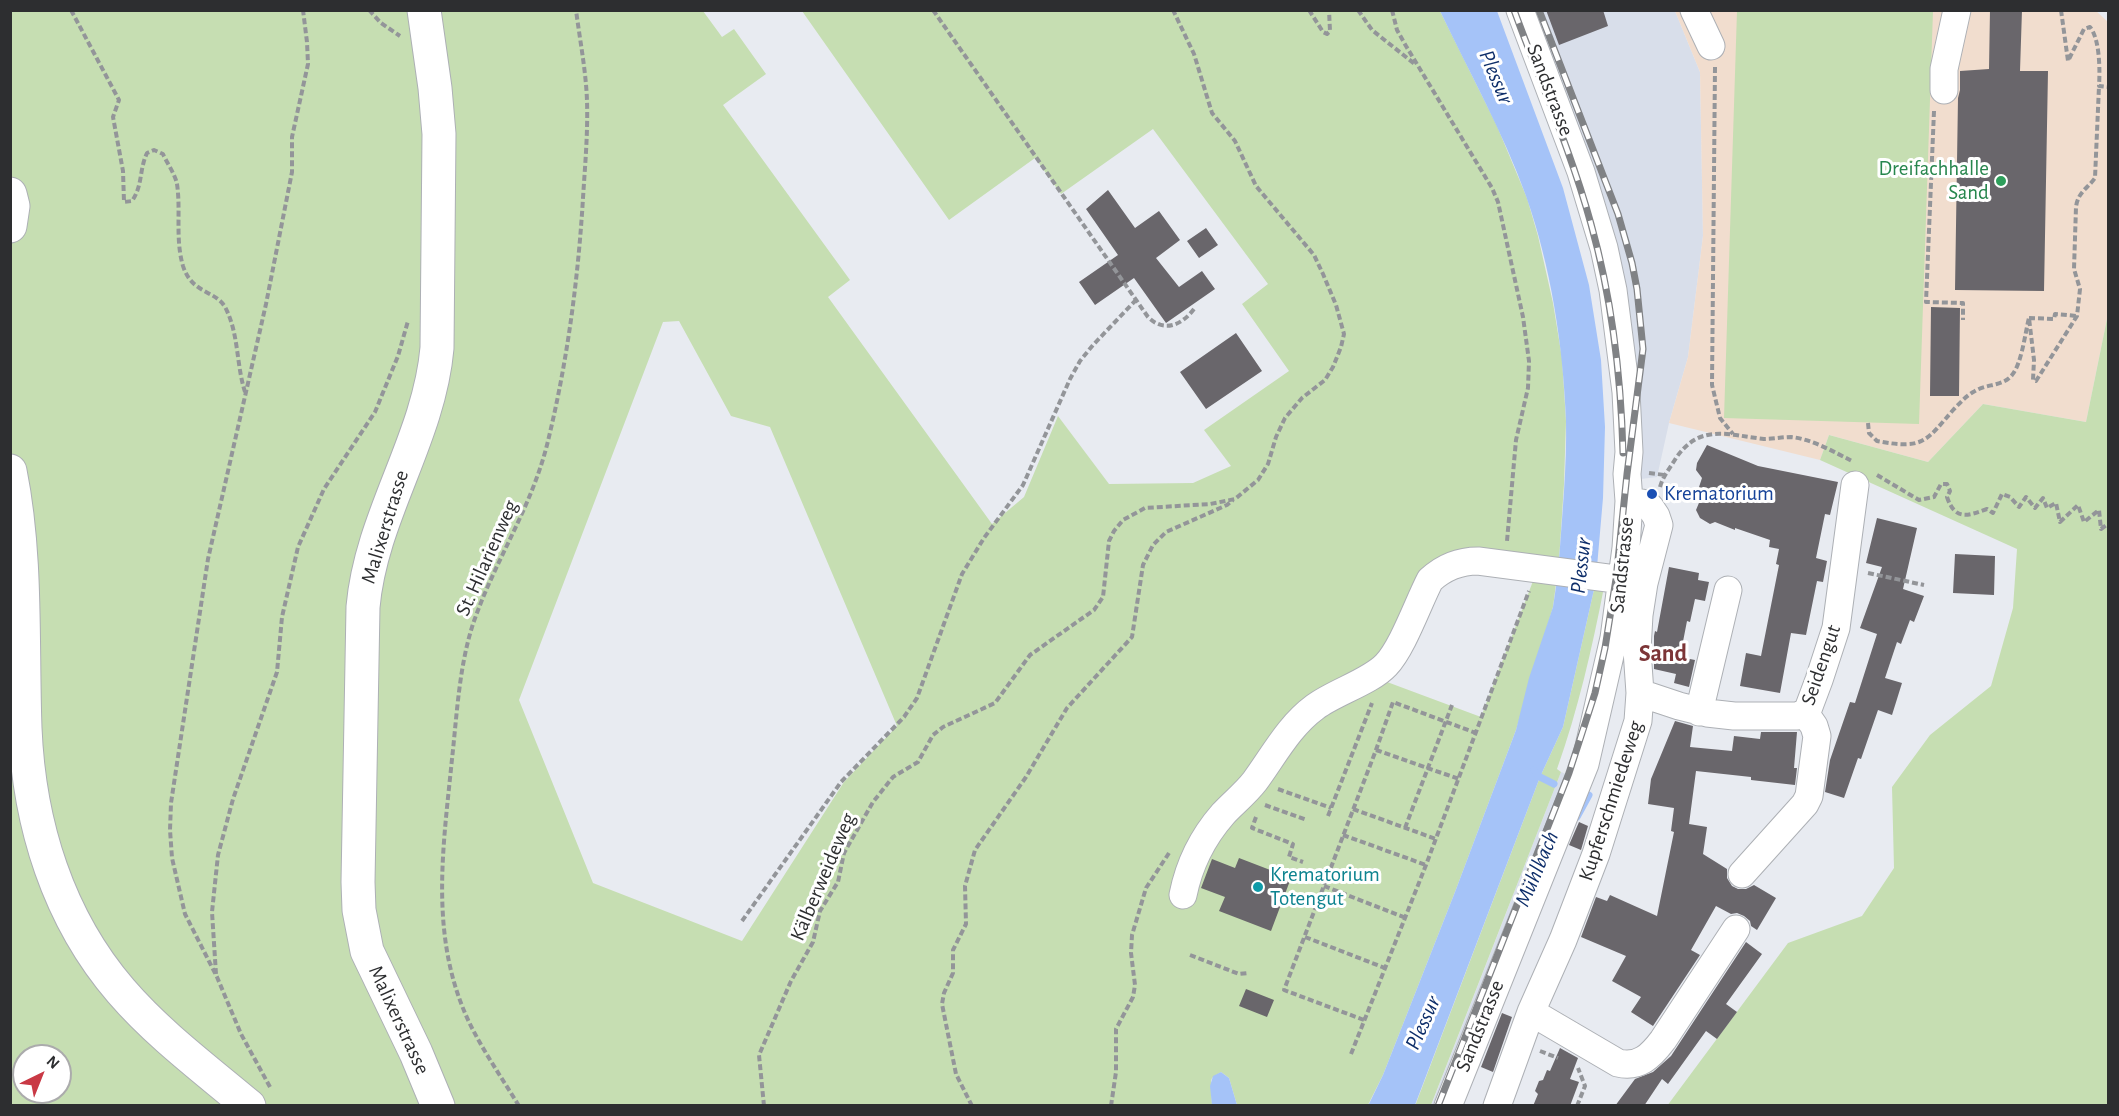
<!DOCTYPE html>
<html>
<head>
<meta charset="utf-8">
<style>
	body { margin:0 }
	#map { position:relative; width:2119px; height:1116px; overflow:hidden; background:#e8ebf1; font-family:"Alegreya Sans",sans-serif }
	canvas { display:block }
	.frame { position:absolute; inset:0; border:12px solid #2d2e30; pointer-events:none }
	.north { position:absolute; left:12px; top:1044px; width:60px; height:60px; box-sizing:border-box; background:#fff; border:2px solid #ababac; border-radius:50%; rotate:43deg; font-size:16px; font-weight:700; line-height:24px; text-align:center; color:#2d2e30 }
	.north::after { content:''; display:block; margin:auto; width:21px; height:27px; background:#c93945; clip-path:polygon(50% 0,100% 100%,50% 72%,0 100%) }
</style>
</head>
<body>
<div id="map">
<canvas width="2119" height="1116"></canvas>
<div class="frame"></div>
<div class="north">N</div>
</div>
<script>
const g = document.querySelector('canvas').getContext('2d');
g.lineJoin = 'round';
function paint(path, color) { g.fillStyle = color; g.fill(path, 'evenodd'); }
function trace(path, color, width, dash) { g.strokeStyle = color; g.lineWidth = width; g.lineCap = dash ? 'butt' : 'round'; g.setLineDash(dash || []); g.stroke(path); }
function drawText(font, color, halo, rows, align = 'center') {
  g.font = font + ' "Alegreya Sans",sans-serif'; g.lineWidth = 6; g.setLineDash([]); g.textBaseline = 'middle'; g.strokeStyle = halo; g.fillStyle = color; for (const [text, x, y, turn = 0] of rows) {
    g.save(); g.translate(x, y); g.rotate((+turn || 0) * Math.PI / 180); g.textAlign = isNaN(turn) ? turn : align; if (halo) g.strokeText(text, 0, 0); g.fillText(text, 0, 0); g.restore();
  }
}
paint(new Path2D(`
	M1531,11h144l25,61 3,164 -15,121 -19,66 -12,54 -16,2 -6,-88z
	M1561,772l18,7 -131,326 -17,1z`), '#d8deea');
paint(new Path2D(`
	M2095,10l13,12v292l-22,108 -103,-18 -55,58 -99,-27 -9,25 -151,-37 19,-66 15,-121 -3,-164 -25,-61z`), '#f1ddce');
paint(new Path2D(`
	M10,11h693l19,26 12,-8 32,45 -43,31 127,175 -22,17 164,227 32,-27 34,-81 51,68 84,-1 38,-17 -27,-36 85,-59 -47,-67 26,-20 -115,-155 -92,65 -26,-36 -86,62 -147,-209h638l57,115 30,72 11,38 15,67 9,55 4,63 -2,63 -5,77 -6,46 -37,123 -61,162 -72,183 -15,30h-131l-8,-27 -8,-6 -9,6 -1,3 1,25 -1201,-1zM679,321l52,95 39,11 127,299 -53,56 -102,159 -149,-58 -74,-183 144,-378zM1457,563l81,5 -57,149 -110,-41zM24,1056h36v36h-36z
	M1737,11h196l-14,413 -195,-6z
	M2108,314v791l-441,1 121,-163 74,-27 32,-48 -2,-81 38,-52 61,-49 22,-78 4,-59 -197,-89 9,-25 99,27 55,-58 103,18z
	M1595,585l9,2c-12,62 -26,123 -47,182l4,3 -130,333 -16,1 125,-329 23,-50z`), '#c6deb2');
paint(new Path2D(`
	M1440,11h57l66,177 26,97 12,75 4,67 -2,71 -6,69 -38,-6c3,-46 8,-94 7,-141 -3,-75 -15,-153 -40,-224 -23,-64 -57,-124 -86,-185z
	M1557,580l38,5 -32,142 -23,50 -125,328 -47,1 15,-31 72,-183 61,-162 13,-52 24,-71z
	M1221,1072l8,6 8,27h-25l-2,-19 3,-10z`), '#a5c3f8');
trace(new Path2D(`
	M1534,770l6,7 14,7
	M1577,817l12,-22`), '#a5c3f8', 7);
paint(new Path2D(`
	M1546,10h57l5,16 -49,19z
	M1990,10h32l-2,61h28l-4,220 -89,-1 3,-192 2,-8v-19l29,-2z
	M1108,190l27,38 24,-17 21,29 -24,18 23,29 23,-16 13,18 -49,34 -32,-45 -39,27 -16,-23 39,-27 -32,-46z
	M1206,228l12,17 -19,13 -12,-17z
	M1931,307l29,1 -1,88h-29z
	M1236,333l26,38 -56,38 -26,-37z
	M1707,445l51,21 80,16 -8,33 -5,-1 -9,44 11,3 -4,21 -6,-1 -11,54 -15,-2 -11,60 -40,-7 6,-33 15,3 18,-91 -3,-1 3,-15 -10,-2 1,-7 -35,-12v2l-20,-8 -5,2 -10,-6 -4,-8 5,-12 -4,-5 5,-15 -6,-8 1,-7z
	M1877,518l40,10 -14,61 21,7 -10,26 -4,-2 -9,24 -4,-2 -12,36 17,5 -10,32 -14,-5 -17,49 -3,-1 -14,40 -19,-6 5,-32 20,-58 5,1 22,-69 -17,-6 22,-61 -16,-4z
	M1955,554l40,2 -1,39 -41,-2z
	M1669,567l30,6 -1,7 11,2 -4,19 -10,-2 -5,23 -3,-1 -7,36 15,3 -6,27 -15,-4 2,-9 -22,-5v-33l1,-5 2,1z
	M1675,721l18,5 -3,21 42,4 2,-15 26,3 1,-7h36l-3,36h3l-2,17 -44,-5v-3l-55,-6 -7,53 18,3 -4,27 24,15v9l5,8 6,3h8l8,-4 22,13 -19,32 -6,-4 -1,-5 -6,-5 -7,-3 -6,1 -15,-8 -25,44 9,5 -47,71 -22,-14 10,-15 -29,-16 14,-25 -45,-19 15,-40 11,4 3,-6 47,21 17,-84 -3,-1 3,-23 -26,-4 3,-25z
	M1579,822l9,4 -7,24 -12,-5z
	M1239,858l52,20 -20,53 -52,-20 6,-14 -24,-9 11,-29 23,9z
	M1746,942l16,12 -36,50 11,8 -20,27 -11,-8 -38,53 -6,-5 -18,27h-29l20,-27 18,-7 18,-16z
	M1246,989l28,11 -7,17 -28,-11z
	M1502,1013l10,4 -19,55 -12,-5z
	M1560,1048l18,10 -8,21 9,3 -9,24h-37l5,-12 -3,-3 4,-10 4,-1 4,-10 3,1z`), '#69666b');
const minor = new Path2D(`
	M1694,10l17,36
	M1944,90v-21l13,-59
	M1640,693l39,13 28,7 27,3h63l10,-4 12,-32 17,-52 19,-143
	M1699,712l29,-122
	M1742,874l63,-70 4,-8 8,-60 -3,-10 -9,-13
	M1183,895c6,-30 19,-57 40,-81 10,-11 22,-20 32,-33 19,-26 34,-55 60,-74 20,-15 55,-25 71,-42 17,-18 32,-62 44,-85 14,-13 29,-19 48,-19l145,19
	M1531,1012l87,51c21,5 33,-7 45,-23l73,-111
	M1448,1106l137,-342 29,-126 12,-90 3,-47 -2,-27 2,-22 -3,-60 -13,-102 -9,-42 -23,-76 -61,-162
	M1497,1106l34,-94 32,-72 33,-86 42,-133 2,-28 -3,-43 2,-35 5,-32 15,-58 -3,-9 -6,-9 -8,-4 -13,-2`);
const major = new Path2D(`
	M424,10l11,78 4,46 -2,214c-8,91 -66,168 -74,259l-5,275 1,28 8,41 49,102 22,53
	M10,194l3,12 -3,20
	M10,471c17,84 12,172 15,257 4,96 33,190 96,263 37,43 84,78 128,115`);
trace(minor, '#adb0b5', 29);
trace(major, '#adb0b5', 35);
trace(new Path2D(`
	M71,10l48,90 -6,17 10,54 1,31 8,-1c11,-16 7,-31 15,-48l7,-3 9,4c4,9 12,20 14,30 4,27 -2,55 6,82 9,28 32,24 42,41 14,26 11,57 20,85
	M369,10l12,13 19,13
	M933,10l215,307c16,16 34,8 46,-8
	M1309,10l14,22 4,2 3,-3 -1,-21
	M1358,10l14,20 44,35
	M1392,10l5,20 9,16 86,142 6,14 25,115 6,44 -1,27 -12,52 -9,101
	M2061,10l7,51 16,-32 6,-2c10,12 10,44 9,59l9,1
	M1715,67l-3,318 8,33 13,16
	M1934,111l-8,191 37,1v17
	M2029,318l25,1 1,-5 22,2
	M1868,423l1,10 8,8c47,9 49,0 77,-32 7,-7 13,-14 21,-18 11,-7 29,-5 37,-16 10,-12 13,-42 17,-57l5,42 -1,20 3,1 41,-65 3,-27 -6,-20 2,-62c2,-15 11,-18 19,-29l4,-92
	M1649,473l16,2
	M1877,475l42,25 15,-3 7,-13h6l3,7 -3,6c8,24 21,19 40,12l6,4 9,-19 8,3 9,10 7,-10 9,11 8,-10 4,10 9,-5 4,19 18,-17 6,17 15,-12 2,19 7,-5
	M1660,487c3,-11 10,-19 16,-29 24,-35 52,-23 88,-19 9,0 18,-2 27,-2 21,2 43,15 61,24
	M1868,573l56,12
	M1376,750l83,29
	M1278,789l53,19
	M1265,805l42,15
	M1353,809l83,30
	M1328,816l44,-113
	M1256,817l-4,11 41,16 -4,13 14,5
	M1405,828l47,-123
	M1343,835l83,30
	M1324,886l82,32
	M742,921l99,-139 63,-65 13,-19 45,-124 22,-36 39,-53 47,-106 10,-18 13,-16 43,-45
	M1305,937l80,31
	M1190,955l49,19 9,-1
	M216,974l-4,-62 6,-57 15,-56 44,-127 5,-55 16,-70 26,-58 51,-77 23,-56 10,-35
	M1364,1020l-80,-30 92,-240 17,-48 83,31
	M1540,1051l18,7
	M1351,1054l75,-189 103,-274
	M270,1087l-29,-53 -24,-57 -32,-63 -13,-56 -2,-28 1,-27 37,-244 58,-255 26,-132v-35l16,-73 -1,-22 -4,-32
	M519,1106c-17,-28 -36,-55 -50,-84 -40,-85 -26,-173 -17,-263 5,-45 7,-92 21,-135 21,-62 57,-113 74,-179 20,-81 31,-164 36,-247 2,-32 5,-65 4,-97 -1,-30 -7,-60 -11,-91
	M764,1106l-5,-51 32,-74 22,-39 7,-31 18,-29 6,-29 29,-51 20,-25 25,-15 15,-27 10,-8 52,-24 35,-48 64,-45 9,-13 6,-56 5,-10 9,-11 22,-12 65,-4 25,-5 23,-19 10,-16 8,-27 9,-19 17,-20 23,-18 8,-13 8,-20 3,-13 -8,-29 -13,-31 -9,-19 -58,-69 -21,-45 -23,-28 -18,-59 -21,-44
	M972,1106l-16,-32 -14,-70 2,-11 9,-20v-23l13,-26 -1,-38 10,-36 51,-73 41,-69 65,-71 11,-72 10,-20 13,-13 61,-27 6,-5
	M1111,1106l5,-34v-43l17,-32 2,-12 -4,-32 1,-18 14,-47 23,-35
	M1577,1106l8,-20 -7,-18`), '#939599', 4, [6, 3]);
trace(minor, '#fff', 27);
trace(major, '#fff', 33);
const rail = new Path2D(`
	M1514,10c26,71 57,141 77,214 21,75 30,152 32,229
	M1438,1106l131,-333 26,-80 10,-45 11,-69 11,-105 16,-125 -6,-60 -5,-26 -14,-49 -79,-204`);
trace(rail, '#808285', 7);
trace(rail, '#fff', 4.5, [14]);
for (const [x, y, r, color] of [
	[2001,181,6,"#2e9e5b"],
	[1652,494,6,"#1a4fb4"],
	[1258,887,6,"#0f9aa8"]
]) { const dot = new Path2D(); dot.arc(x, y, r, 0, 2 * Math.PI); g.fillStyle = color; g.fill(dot); trace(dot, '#fff', 2); }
drawText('21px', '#2d2e30', '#fff', [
	["Sandstrasse",1550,90,69],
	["Malixerstrasse",385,527,-73],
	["St. Hilarienweg",487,558,-66],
	["Sandstrasse",1622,565,-84],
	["Seidengut",1821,665,-71],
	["Kupferschmiedeweg",1611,801,-72],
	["Kälberweideweg",823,877,-67],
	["Malixerstrasse",399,1020,65],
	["Sandstrasse",1480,1026,-68]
]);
drawText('21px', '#27864d', '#fff', [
	["Dreifachhalle",1989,169],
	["Sand",1989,193]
], 'right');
drawText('21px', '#164399', '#fff', [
	["Krematorium",1664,494]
], 'left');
drawText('21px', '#0d838f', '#fff', [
	["Krematorium",1270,875],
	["Totengut",1270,899]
], 'left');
drawText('italic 22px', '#0e2e6a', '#fff', [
	["Plessur",1496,77,67],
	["Plessur",1581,566,-84],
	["Mühlbach",1537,869,-67],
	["Plessur",1423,1023,-66]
]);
drawText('bold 24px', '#7c3537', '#fff', [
	["Sand",1663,654]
]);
</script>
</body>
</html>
